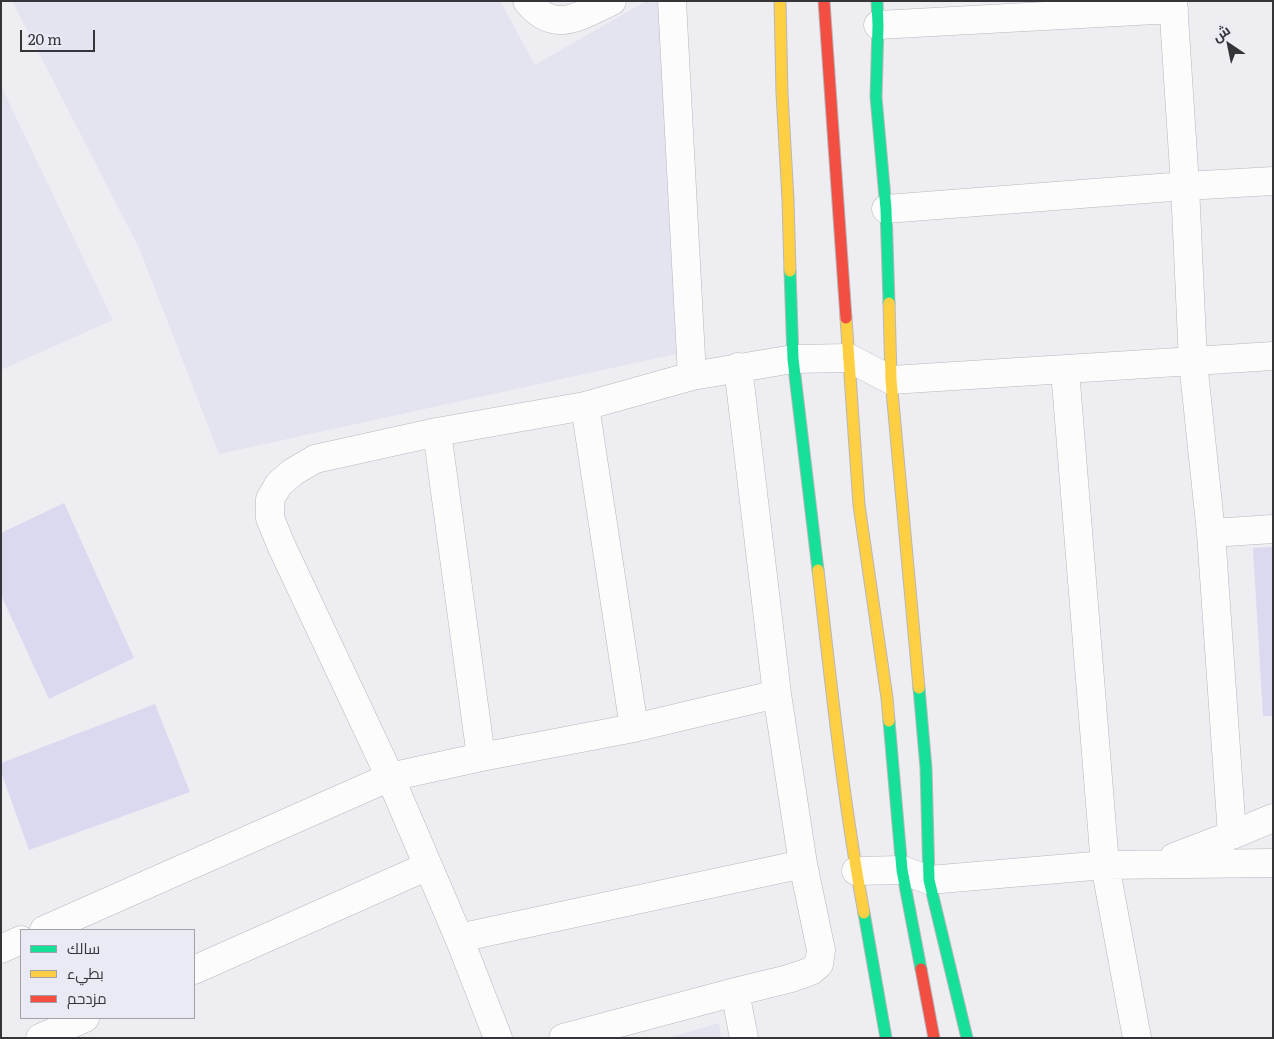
<!DOCTYPE html>
<html>
<head>
<meta charset="utf-8">
<style>
	body { margin:0 }
	#map { position:relative; width:1274px; height:1039px; overflow:hidden; background:#ededf2; font-family:Literata,Cairo,serif }
	canvas { display:block }
	.frame { position:absolute; inset:0; border:2px solid #343439; pointer-events:none }
	.legend { position:absolute; left:20px; top:929px; width:175px; height:90px; box-sizing:border-box; background:#eaeaf5; border:1px solid #a1a1aa; margin:0; padding:6px 9px; list-style:none; font-size:15px; color:#343439 }
	.legend li { display:flex; align-items:center; gap:10px; height:25px }
	.legend b { width:25px; border:1px solid #a1a1aa }
	.north { position:absolute; left:1204px; top:20px; width:50px; height:50px; -webkit-text-stroke:4px #eaeaf5; paint-order:stroke; rotate:326deg; font-size:14px; font-weight:700; line-height:20px; text-align:center; color:#343439 }
	.north::after { content:''; display:block; margin:auto; width:18px; height:22px; background:#343439; clip-path:polygon(50% 0,100% 100%,50% 72%,0 100%) }
	.scale { position:absolute; left:20px; top:30px; width:75px; height:22px; box-sizing:border-box; border:2px solid #343439; border-top:0; padding-left:6px; font-size:15px; line-height:18px; white-space:nowrap; color:#343439; -webkit-text-stroke:4px #eaeaf5; paint-order:stroke }
</style>
</head>
<body>
<div id="map">
<canvas width="1274" height="1039"></canvas>
<div class="frame"></div>
<ul class="legend">
<li><b style="height:6px;background:#16e098"></b>سالك</li>
<li><b style="height:6px;background:#ffcf43"></b>بطيء</li>
<li><b style="height:6px;background:#f24e42"></b>مزدحم</li>
</ul>
<div class="north">ش</div>
<div class="scale">20 m</div>
</div>
<script>
const g = document.querySelector('canvas').getContext('2d');
g.lineJoin = 'round';
function paint(path, color) { g.fillStyle = color; g.fill(path, 'evenodd'); }
function trace(path, color, width, dash) { g.strokeStyle = color; g.lineWidth = width; g.lineCap = dash ? 'butt' : 'round'; g.setLineDash(dash || []); g.stroke(path); }
paint(new Path2D(`
	M12,1h488l35,64 111,-64h19l29,349 -475,104 -80,-206z
	M1,86l112,234 -112,50z
	M719,1023l2,15h-53z`), '#e4e4f1');
paint(new Path2D(`
	M64,503l70,155 -85,41 -48,-104v-62z
	M1273,547v169h-10l-10,-168z
	M155,704l35,88 -161,58 -28,-78v-9z`), '#dad9f0');
const street = new Path2D(`
	M527,1c28,34 53,15 85,0
	M672,1l20,375
	M1173,1l12,185 8,176 18,171 21,302
	M878,25l296,-16
	M886,209l299,-23 88,-5
	M1065,370l40,495 32,173
	M585,406l49,322
	M437,432l44,325
	M1211,533l62,-4
	M1174,857l58,-22 41,-17
	M856,871l46,-1 27,10 176,-15 168,-2
	M44,930l346,-153 -109,-232 -11,-27v-19l9,-15 14,-12 22,-13 122,-27 148,-26 107,-30 101,-17 56,-1 42,22 382,-24
	M459,938l344,-74
	M1,949l20,-9
	M194,970l234,-104
	M735,992l9,46
	M40,1038l45,-20
	M498,1038l-39,-100 -69,-161 91,-20 153,-29 143,-34
	M563,1038l172,-46 53,-13 15,-5 8,-3 8,-7 2,-14 -18,-86 -26,-170 -39,-327`);
const fast = new Path2D(`
	M877,1l1,24 -2,72 10,112 3,94
	M790,271l3,88 25,211
	M919,688l7,80 3,112 38,158
	M889,721l13,149 19,99
	M864,913l22,125`);
const slow = new Path2D(`
	M780,1l2,92 6,107 2,71
	M889,303l2,77 28,308
	M846,318l13,187 28,193 2,23
	M818,570c13,114 25,230 46,343`);
const jam = new Path2D(`
	M824,1l22,317
	M921,969l13,69`);
trace(street, '#b7b7bb', 29);
trace(fast, '#b7b7bb', 13);
trace(slow, '#b7b7bb', 13);
trace(jam, '#b7b7bb', 13);
trace(street, '#fcfcfd', 28);
trace(fast, '#16e098', 11);
trace(slow, '#ffcf43', 11);
trace(jam, '#f24e42', 11);
</script>
</body>
</html>
